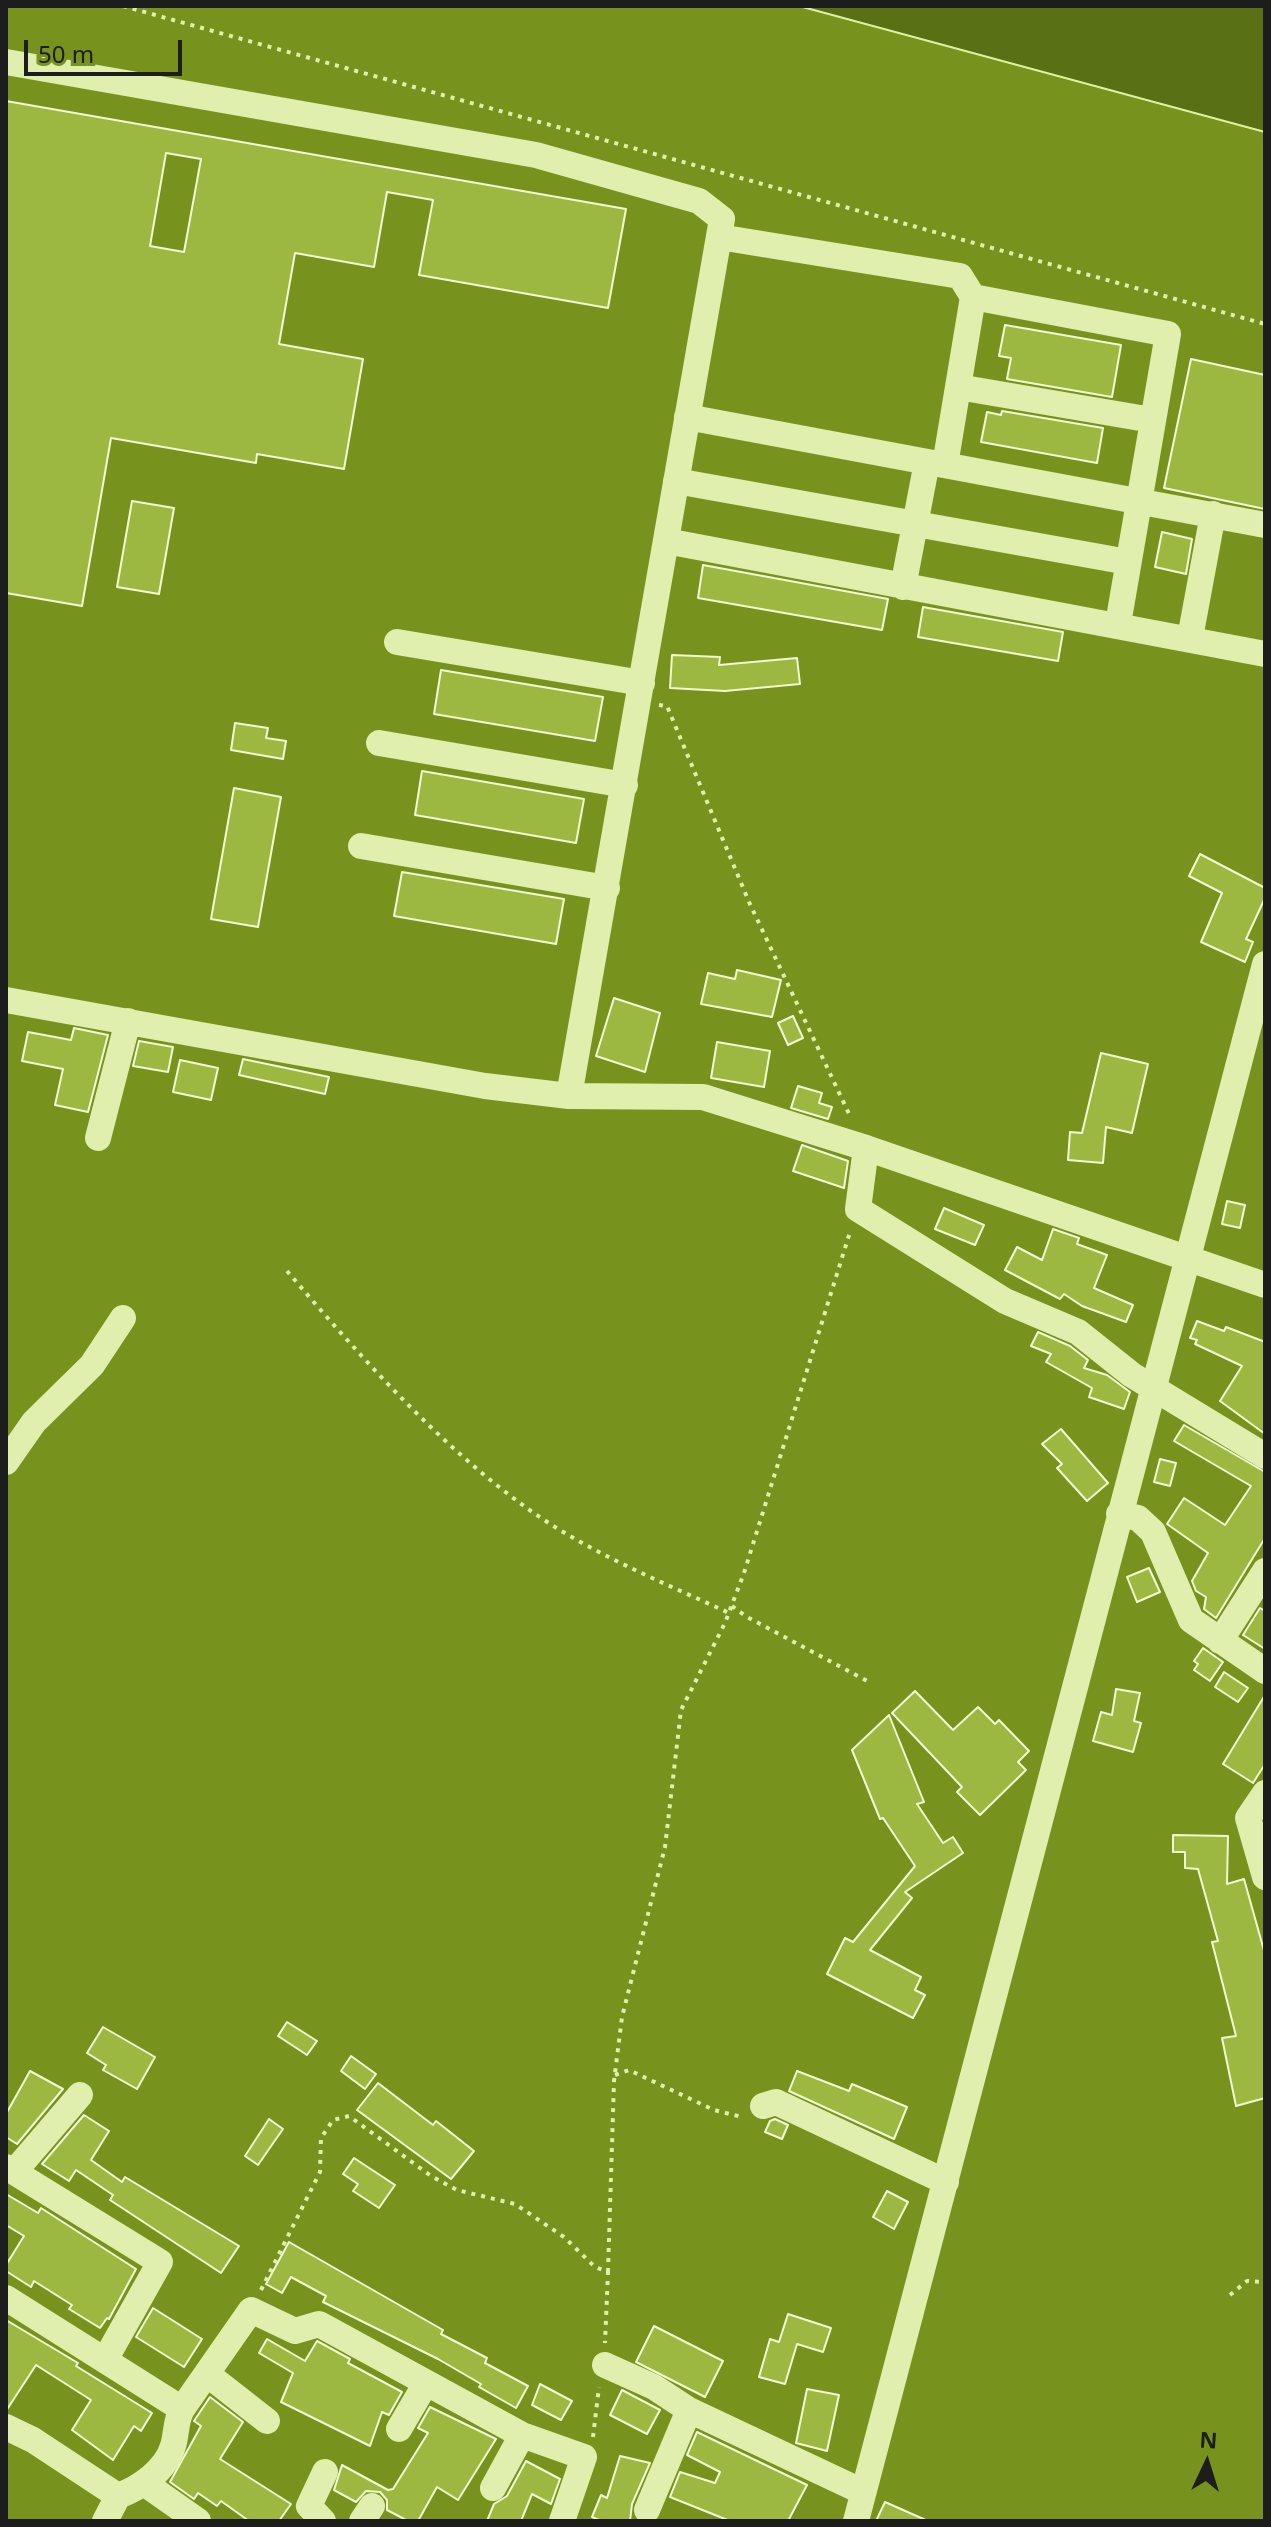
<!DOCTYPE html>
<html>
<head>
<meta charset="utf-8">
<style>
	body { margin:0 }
	#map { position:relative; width:1271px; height:2527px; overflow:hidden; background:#77921d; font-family:"Noto Sans",sans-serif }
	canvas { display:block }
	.frame { position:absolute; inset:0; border:8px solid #1d1d1d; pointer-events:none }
	.north { position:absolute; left:1167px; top:2423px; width:80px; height:80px; -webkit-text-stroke:6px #77921d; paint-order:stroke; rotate:4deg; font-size:22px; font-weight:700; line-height:32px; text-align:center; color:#1d1d1d }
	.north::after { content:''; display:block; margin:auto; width:28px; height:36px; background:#1d1d1d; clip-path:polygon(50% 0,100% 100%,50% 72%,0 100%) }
	.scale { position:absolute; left:24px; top:40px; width:158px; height:36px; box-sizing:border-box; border:4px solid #1d1d1d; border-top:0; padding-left:10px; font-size:24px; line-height:28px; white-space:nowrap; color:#1d1d1d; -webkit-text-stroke:6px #77921d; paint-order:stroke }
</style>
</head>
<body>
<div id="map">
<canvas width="1271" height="2527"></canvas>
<div class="frame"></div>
<div class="north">N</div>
<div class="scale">50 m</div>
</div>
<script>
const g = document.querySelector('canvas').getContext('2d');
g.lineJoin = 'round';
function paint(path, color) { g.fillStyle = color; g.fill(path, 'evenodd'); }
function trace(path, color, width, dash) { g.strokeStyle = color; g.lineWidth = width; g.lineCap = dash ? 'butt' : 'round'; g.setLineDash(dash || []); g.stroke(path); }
const water = new Path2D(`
	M799,6h466v126z`);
paint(water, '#5a7014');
trace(water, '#e0f0a1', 2);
const building = new Path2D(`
	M6,101l620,108 -18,99 -189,-33 14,-75 -46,-8 -13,75 -79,-14 -16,91 84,15 -19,110 -87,-15 -1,9 -145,-25 -29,168 -76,-13zM166,153l35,6 -17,93 -34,-6z
	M1005,325l116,20 -9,52 -105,-18 4,-21 -12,-2z
	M1191,359l74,16v134l-101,-21z
	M1002,411l101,17 -6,35 -116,-21 6,-30 14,3z
	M132,501l42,7 -15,86 -42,-7z
	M1162,532l30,7 -6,35 -31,-7z
	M703,565l185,34 -6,31 -184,-32z
	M923,607l140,25 -5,29 -140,-24z
	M672,655l48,2 -1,8 78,-7 3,26 -75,7 -55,-3z
	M441,670l162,27 -8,44 -161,-27z
	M235,723l33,5 -2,10 20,3 -3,18 -52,-9z
	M422,771l162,28 -8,44 -161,-28z
	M234,788l47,9 -23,130 -47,-8z
	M1200,854l65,34v10l-19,41 7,3 -8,20 -44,-20 21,-49 -33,-17z
	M402,872l162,27 -8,45 -162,-28z
	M737,970l44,10 -9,37 -71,-13 7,-31 27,6z
	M614,998l46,15 -15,59 -49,-16z
	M793,1016l10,22 -15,7 -10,-22z
	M74,1028l34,7 -20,77 -33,-7 8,-36 -41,-8 6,-29 43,8z
	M139,1041l34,6 -5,25 -35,-6z
	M717,1042l53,9 -6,36 -53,-9z
	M1101,1053l47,11 -16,69 -26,-6 -3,36 -35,-3 2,-28 12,1z
	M243,1059l86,18 -4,17 -86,-19z
	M180,1060l38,8 -7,32 -38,-8z
	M798,1086l24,7 -3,10 13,4 -4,12 -37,-11z
	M802,1145l46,16 -4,27 -51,-17z
	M1227,1201l18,4 -5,23 -18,-4z
	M944,1208l40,17 -9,20 -40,-16z
	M1053,1229l26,9 -2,6 30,11 -13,33 39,17 -7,17 -44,-16 -18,-12 -4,5 -55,-29 12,-23 25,13z
	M1197,1321l27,10 2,-4 39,15v92l-45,-33 22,-35 -47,-22 2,-4 -7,-2z
	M1038,1332l32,14 18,14 -4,8 23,7 23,17 -6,17 -35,-12 3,-9 -46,-26 5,-8 -20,-8z
	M1184,1425l81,47v66l-49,80 -12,-9 2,-12 -10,-6 -4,-10 16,-28 -41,-29 17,-26 41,27 26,-39 -77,-45z
	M1061,1429l47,54 -21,18 -30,-33 5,-4 -20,-20z
	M1160,1459l16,4 -6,23 -16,-4z
	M1149,1568l11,24 -23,10 -10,-25z
	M1260,1608l5,3v38l-22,-14z
	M1203,1648l20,14 -13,19 -16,-11 4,-6 -4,-3z
	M1224,1672l24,16 -10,14 -23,-15z
	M1116,1689l24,4 -6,28 7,2 -8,29 -40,-11 8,-29 11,3z
	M915,1691l38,39 25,-23 17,17 4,-4 30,31 -11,11 8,8 -46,45 -23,-23 5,-5 -70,-74z
	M1265,1695v69l-12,19 -30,-19z
	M889,1715l35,87 -7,2 26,39 10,-6 10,16 -58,39 7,6 -42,52 51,27 -6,13 10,5 -12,23 -86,-44 18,-36 8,4 62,-76 -32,-48 -3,1 -28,-69z
	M1173,1835l55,1 -1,48 17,-5 21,75v144l-29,8 -14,-68 14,-2 -24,-94 6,-1 -20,-72 -13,-1v-16h-12z
	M287,2022l30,19 -10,14 -29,-19z
	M103,2027l52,30 -18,32 -34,-19 3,-5 -19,-12z
	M351,2056l25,18 -11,15 -24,-18z
	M30,2071l33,18 -46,55 -11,-7v-23z
	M797,2071l52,20 3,-7 55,23 -13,32 -105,-48z
	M378,2083l55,42 3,-4 38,30 -23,28 -94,-69z
	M84,2115l25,16 -18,29 31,22 3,-5 114,69 -18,27 -111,-73 3,-5 -37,-25 -7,11 -27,-17z
	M269,2119l14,10 -25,36 -13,-9z
	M775,2119l13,6 -6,14 -17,-7 5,-11z
	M354,2158l41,27 -16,23 -26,-17 5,-7 -15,-10z
	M887,2191l21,11 -14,27 -21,-12z
	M6,2194l32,19 3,-5 95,61 -27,50 -2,-1 -7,10 -31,-19 3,-4 -38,-24 -3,6 -25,-16v-6l18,-29 -18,-11z
	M289,2242l154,88 -2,4 46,24 -2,5 43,23 -12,22 -37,-21 2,-3 -43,-25 -115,-57 3,-6 -35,-19 -9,16 -16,-9z
	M153,2308l49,31 -18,28 -48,-30z
	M788,2314l43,14 -8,24 -26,-8 -12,40 -26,-7 11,-38 9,3z
	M6,2320l72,43 -2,3 76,47 -11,18 -7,-5 -21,34 -41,-30 19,-30 -55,-35 -30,46z
	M654,2326l69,35 -18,36 -69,-35z
	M267,2339l38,22 12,-20 33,18 -2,4 54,29 -13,23 -7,-3 -12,34 -89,-44 12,-29 -34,-20z
	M540,2384l32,17 -11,19 -29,-15z
	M807,2389l32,6 -12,56 -31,-8z
	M622,2390l38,20 -13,24 -37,-19z
	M210,2397l33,25 -23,37 71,45 -12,17h-30l-28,-20 -4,5 -19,-13 -4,6 -24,-17 31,-56 -7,-5z
	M430,2407l66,32 -38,61 -21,-13 -19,34h-10l-21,-11v-10l-7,-8 -14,-1 -10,11 -22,-12 8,-25 46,25 5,-1 35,-56 -10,-5z
	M697,2432l110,53 -19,36h-58l-60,-24 10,-25 35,11 5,-11 -33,-17z
	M620,2456l30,7 -18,41 -2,17h-29l-9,-4 9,-22 6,3z
	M526,2461l34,18 -9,25 -19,-10 -11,27h-34l7,-17 13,-8z
	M885,2502l43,19h-52z`);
paint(building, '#9db841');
trace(building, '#f2fad4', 2);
trace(new Path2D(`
	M123,6l1142,318
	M659,705l8,1 82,196 102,216
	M287,1271c72,84 148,170 237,235 61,45 136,75 205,107
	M732,1606l15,11 124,66
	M615,2075l14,-5 85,40 28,7
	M608,2272l6,-191 8,-64 43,-170 16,-137 44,-87 19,-50 106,-341
	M261,2290l59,-118 1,-34 12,-18 16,-4 82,60 26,14 58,14 49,33 31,30 13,5 -3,71
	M1230,2295l17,-14 18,1
	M593,2437l6,-50`), '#e0eeae', 4, [4, 6]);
trace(new Path2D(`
	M6,62l530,93 163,46 23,18 -153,877
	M719,237l241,39 13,21 195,37 -50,290
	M958,387l194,33
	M687,417l578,108
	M945,465l28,-168
	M676,481l452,81
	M666,541l599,113
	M903,587l24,-125
	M1190,638l23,-124
	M397,642l245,41
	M379,743l246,42
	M361,846l246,42
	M6,1000l479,86 84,10 134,1 163,51 399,137
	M98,1138l30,-117
	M866,1148l-8,61 147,92 73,31 54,43 133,81
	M6,1462l28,-40 58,-57 31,-47
	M1119,1514l19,4 15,14 38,88 74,51
	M1220,1641l45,-70
	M1265,1793l-17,25 17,59
	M763,2106l13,-4 170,80
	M6,2167l154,95 -55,98
	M14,2172l66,-77
	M6,2298l176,111
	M605,2365l49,22 35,23 174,82
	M207,2374l60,47
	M6,2427l27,13 85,56
	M399,2429l27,-46
	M144,2483l54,38
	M493,2488l29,-53
	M647,2510l42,-100
	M105,2521l13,-25c22,-8 48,-26 55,-50 4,-13 2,-24 9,-37l69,-99 44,21 24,-7 203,111 62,22 -22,64
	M323,2521l-14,-15 16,-34
	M362,2521l10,-15
	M856,2521l409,-1557`), '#e0eeae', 26);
</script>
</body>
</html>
